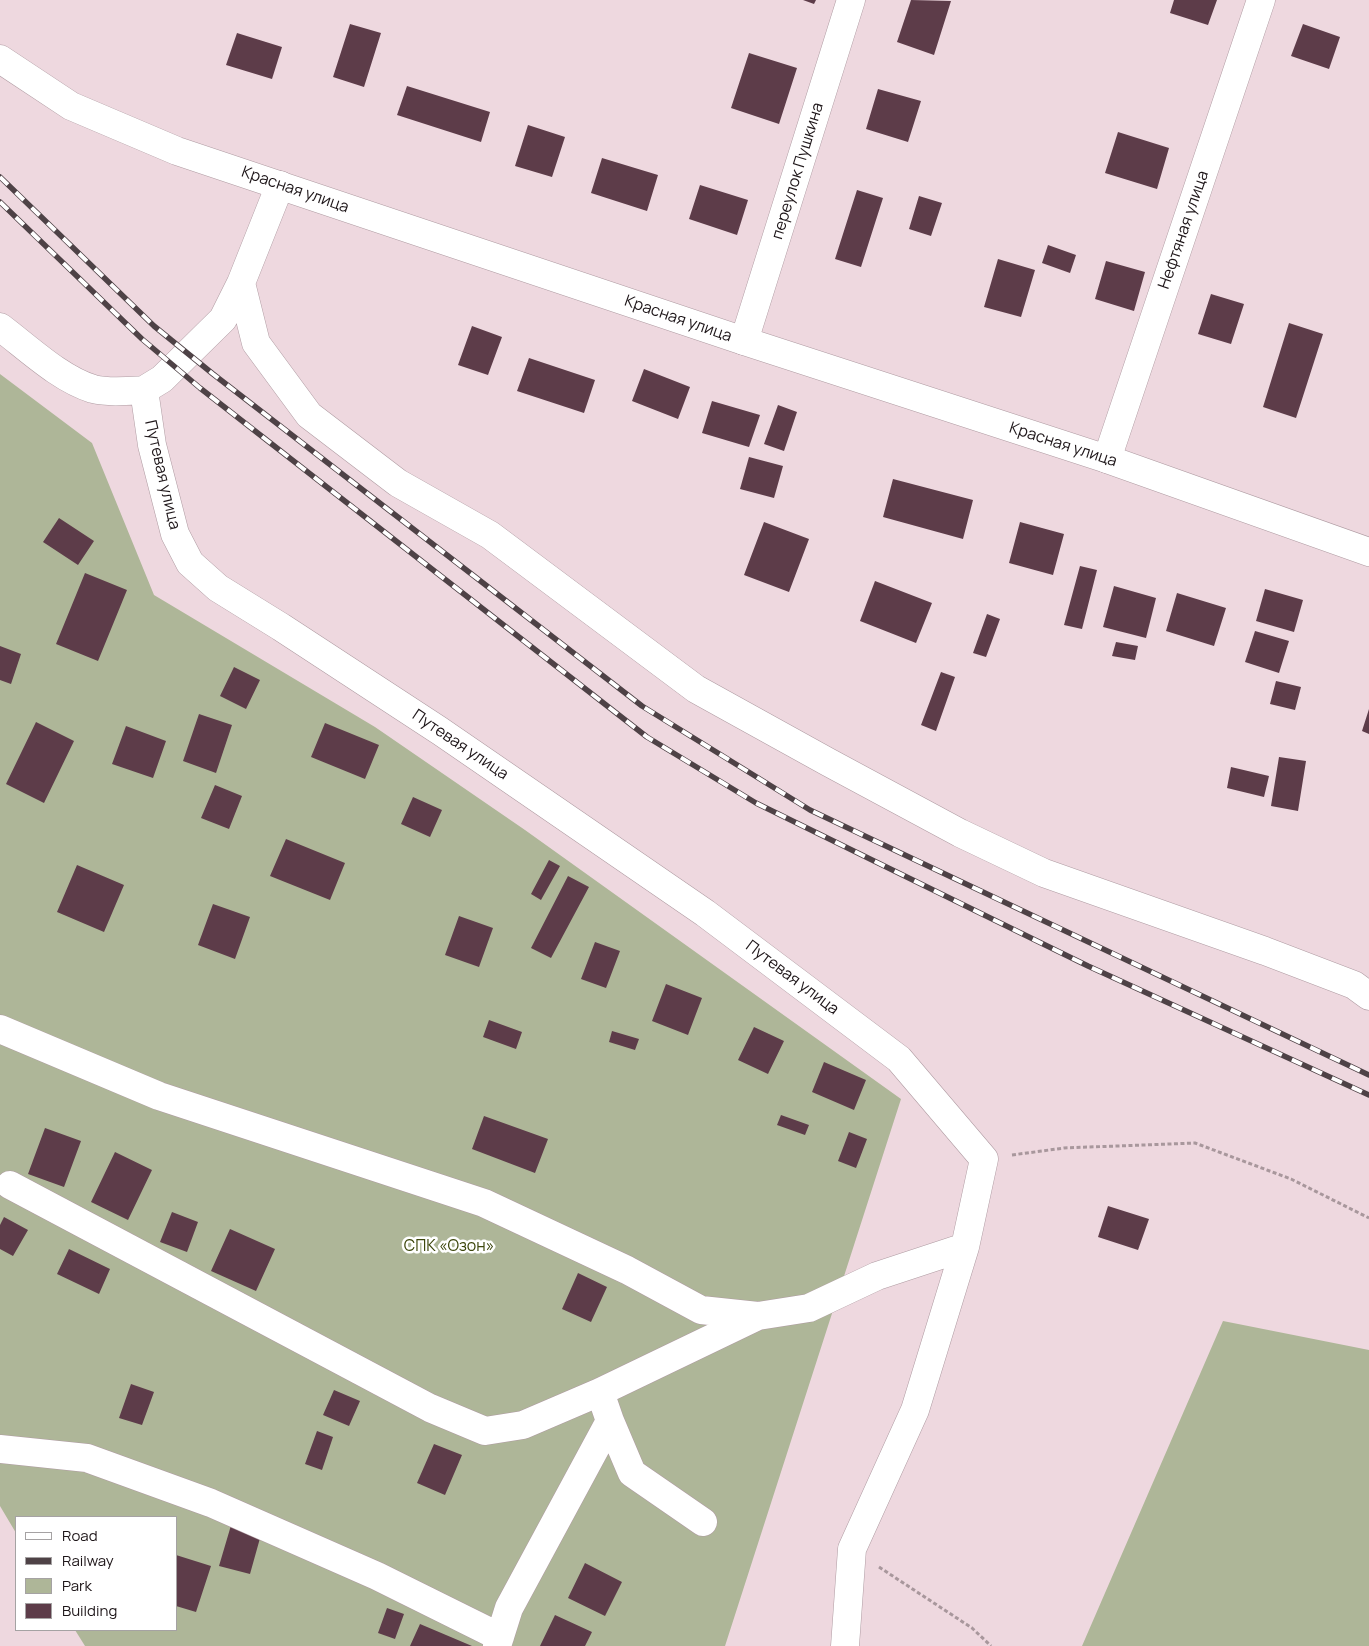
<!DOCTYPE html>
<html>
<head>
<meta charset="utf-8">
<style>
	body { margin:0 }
	#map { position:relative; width:1369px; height:1646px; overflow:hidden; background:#eed8df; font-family:Manrope,sans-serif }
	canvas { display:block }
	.legend { position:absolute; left:15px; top:1516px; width:162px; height:115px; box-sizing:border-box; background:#fff; border:1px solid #a5a2a3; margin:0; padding:6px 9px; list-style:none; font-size:15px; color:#1e1619 }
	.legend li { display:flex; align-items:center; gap:10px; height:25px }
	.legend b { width:25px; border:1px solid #a5a2a3 }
</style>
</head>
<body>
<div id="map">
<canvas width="1369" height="1646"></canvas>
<ul class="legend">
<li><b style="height:6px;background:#fff"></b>Road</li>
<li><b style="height:6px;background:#4e4246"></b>Railway</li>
<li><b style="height:14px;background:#aeb698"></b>Park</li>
<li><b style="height:14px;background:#5d3c49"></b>Building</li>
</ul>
</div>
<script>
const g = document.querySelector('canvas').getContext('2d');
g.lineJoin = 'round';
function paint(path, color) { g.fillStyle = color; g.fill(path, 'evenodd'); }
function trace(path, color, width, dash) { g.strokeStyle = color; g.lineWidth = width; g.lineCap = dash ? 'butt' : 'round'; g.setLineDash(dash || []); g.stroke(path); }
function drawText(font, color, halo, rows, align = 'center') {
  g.font = font + ' Manrope,sans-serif'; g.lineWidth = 5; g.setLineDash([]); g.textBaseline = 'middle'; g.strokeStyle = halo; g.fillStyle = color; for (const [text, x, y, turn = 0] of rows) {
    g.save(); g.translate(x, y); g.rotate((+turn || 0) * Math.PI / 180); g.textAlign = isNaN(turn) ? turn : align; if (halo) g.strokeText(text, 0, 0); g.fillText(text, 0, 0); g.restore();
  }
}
paint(new Path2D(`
	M0,374l92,69 62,152 221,132 150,103 376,269 -176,547h-640l-10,-16h101v-113h-160v16l-16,-27z
	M1223,1321l146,29v296h-287z`), '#aeb698');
paint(new Path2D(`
	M803,0h13l-2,4z
	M911,0l40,1 -17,54 -37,-13z
	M1174,0h43l-9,25 -38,-12z
	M350,24l31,9 -17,54 -31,-10z
	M1303,24l37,13 -11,32 -38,-13z
	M237,33l45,14 -10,32 -46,-14z
	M749,53l48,15 -18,56 -48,-16z
	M407,86l83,26 -9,30 -84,-27z
	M878,89l43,12 -13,41 -42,-13z
	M528,125l37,12 -13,40 -37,-11z
	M1118,132l51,16 -12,41 -52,-16z
	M602,158l56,17 -11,36 -56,-18z
	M700,185l48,15 -11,35 -48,-16z
	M857,190l26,8 -22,69 -26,-8z
	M919,196l23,7 -11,33 -22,-7z
	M1048,245l28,10 -6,18 -28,-10z
	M998,259l37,11 -14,47 -37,-10z
	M1106,261l39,11 -11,39 -39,-12z
	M1211,294l33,10 -13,40 -33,-10z
	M1289,323l34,11 -27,84 -33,-11z
	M472,326l30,11 -14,38 -30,-10z
	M529,358l66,22 -11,33 -67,-22z
	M644,369l46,18 -12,32 -46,-18z
	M712,401l48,14 -11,32 -47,-14z
	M778,405l19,7 -13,39 -20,-7z
	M749,457l34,9 -9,32 -34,-9z
	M893,479l80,21 -10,39 -80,-22z
	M59,518l35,23 -16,24 -35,-23z
	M764,522l45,17 -20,53 -45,-17z
	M1020,522l44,12 -11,41 -44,-12z
	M1080,566l17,4 -15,59 -18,-4z
	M85,573l42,17 -29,71 -42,-17z
	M875,581l57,22 -16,40 -56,-22z
	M1114,586l42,12 -10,40 -43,-11z
	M1265,589l38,11 -9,32 -38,-11z
	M1177,593l49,15 -12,38 -48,-15z
	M987,614l13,5 -14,38 -13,-4z
	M1255,631l34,10 -10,32 -34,-11z
	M1116,642l22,4 -3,14 -23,-4z
	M0,646l21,8 -10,30 -11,-4z
	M234,667l26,13 -14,29 -26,-13z
	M941,672l14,5 -19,54 -15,-6z
	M1276,681l25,6 -6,23 -25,-6z
	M1369,709v25l-7,-3z
	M199,714l33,11 -16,48 -33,-12z
	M36,722l38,19 -30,62 -38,-19z
	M325,723l54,22 -14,34 -54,-22z
	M126,726l40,15 -13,37 -41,-14z
	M1279,757l27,4 -8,50 -27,-5z
	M1231,767l38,9 -5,21 -37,-9z
	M215,785l27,11 -13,33 -28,-11z
	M413,797l29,13 -12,27 -29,-13z
	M286,839l59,24 -15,37 -60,-24z
	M549,860l11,6 -19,34 -10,-6z
	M77,865l47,20 -20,47 -47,-20z
	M568,876l21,11 -38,71 -20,-10z
	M213,904l37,13 -15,42 -37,-14z
	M459,916l34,12 -14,39 -34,-12z
	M595,942l25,9 -14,37 -25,-9z
	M666,984l36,14 -14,37 -36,-14z
	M489,1020l33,12 -6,17 -33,-12z
	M754,1027l30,14 -16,33 -30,-14z
	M612,1031l27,8 -4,11 -26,-8z
	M824,1062l42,18 -12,30 -42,-18z
	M781,1115l28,10 -4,10 -28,-10z
	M484,1116l64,23 -13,34 -63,-24z
	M45,1128l36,13 -17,46 -36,-13z
	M849,1132l18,7 -11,29 -18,-7z
	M115,1152l37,18 -24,50 -37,-18z
	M1108,1206l41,13 -11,31 -40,-13z
	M172,1212l26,10 -11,30 -27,-10z
	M4,1217l24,13 -15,26 -13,-7v-24z
	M230,1229l45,20 -19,42 -45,-20z
	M69,1249l41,20 -11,25 -42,-20z
	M578,1273l29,14 -16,35 -29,-13z
	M131,1384l23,8 -12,33 -23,-7z
	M334,1390l26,11 -11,25 -26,-11z
	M317,1431l16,6 -11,33 -17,-6z
	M434,1444l28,11 -17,40 -28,-12z
	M232,1522l30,9 -12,43 -31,-8z
	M176,1555l35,11 -15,46 -20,-6z
	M585,1563l37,19 -17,34 -37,-18z
	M387,1608l17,6 -9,25 -17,-6z
	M555,1615l37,17 -7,14h-45z
	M420,1624l52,22h-62z`), '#5d3c49');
const minor = new Path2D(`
	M241,283l15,60 53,72 89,68 92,52 206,154 132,73 132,71 84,40 221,78 89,34 15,11
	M0,327c28,21 60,52 93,62 16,4 35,2 51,1l8,55 23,89 15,29 28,25 63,39 159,104 265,182 194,146 85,100 -19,88 -50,163 -63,139 -7,97
	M744,341l107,-341
	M144,390l18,-11 61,-60 18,-36 39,-98
	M1107,459l154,-459
	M0,1029l159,67 325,107 143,67 74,40 57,6 51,-8 68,-32 88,-29
	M10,1185l420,223 55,23 38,-6 77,-33 158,-76
	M610,1421l22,52 71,49
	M0,1449l87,9 124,45 166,73 123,61
	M497,1646l12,-38 101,-187 -10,-29`);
const major = new Path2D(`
	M0,59l71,47 106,45 567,190 363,118 262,93`);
trace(minor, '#af9ba2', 29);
trace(major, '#af9ba2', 29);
trace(new Path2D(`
	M1012,1155l52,-7 131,-5 96,36 78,39
	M879,1567l93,61 19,18`), '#a8979c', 3, [4, 2.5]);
trace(minor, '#fff', 28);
trace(major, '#fff', 28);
const rail = new Path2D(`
	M0,177l154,149 59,48 429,332 168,104 559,265
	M0,202l142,137 58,49 447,349 109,66 332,163 281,129`);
trace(rail, '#4e4246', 5.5);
trace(rail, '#fff', 4, [11]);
drawText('16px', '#1e1619', '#fff', [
	["переулок Пушкина",798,171,-73],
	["Красная улица",295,190,19],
	["Нефтяная улица",1184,230,-71],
	["Красная улица",678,319,19],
	["Красная улица",1063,445,18],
	["Путевая улица",162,475,77],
	["Путевая улица",460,745,34],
	["Путевая улица",792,978,37]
]);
drawText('16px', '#3c460b', '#fff', [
	["СПК «Озон»",449,1247]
]);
</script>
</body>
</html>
